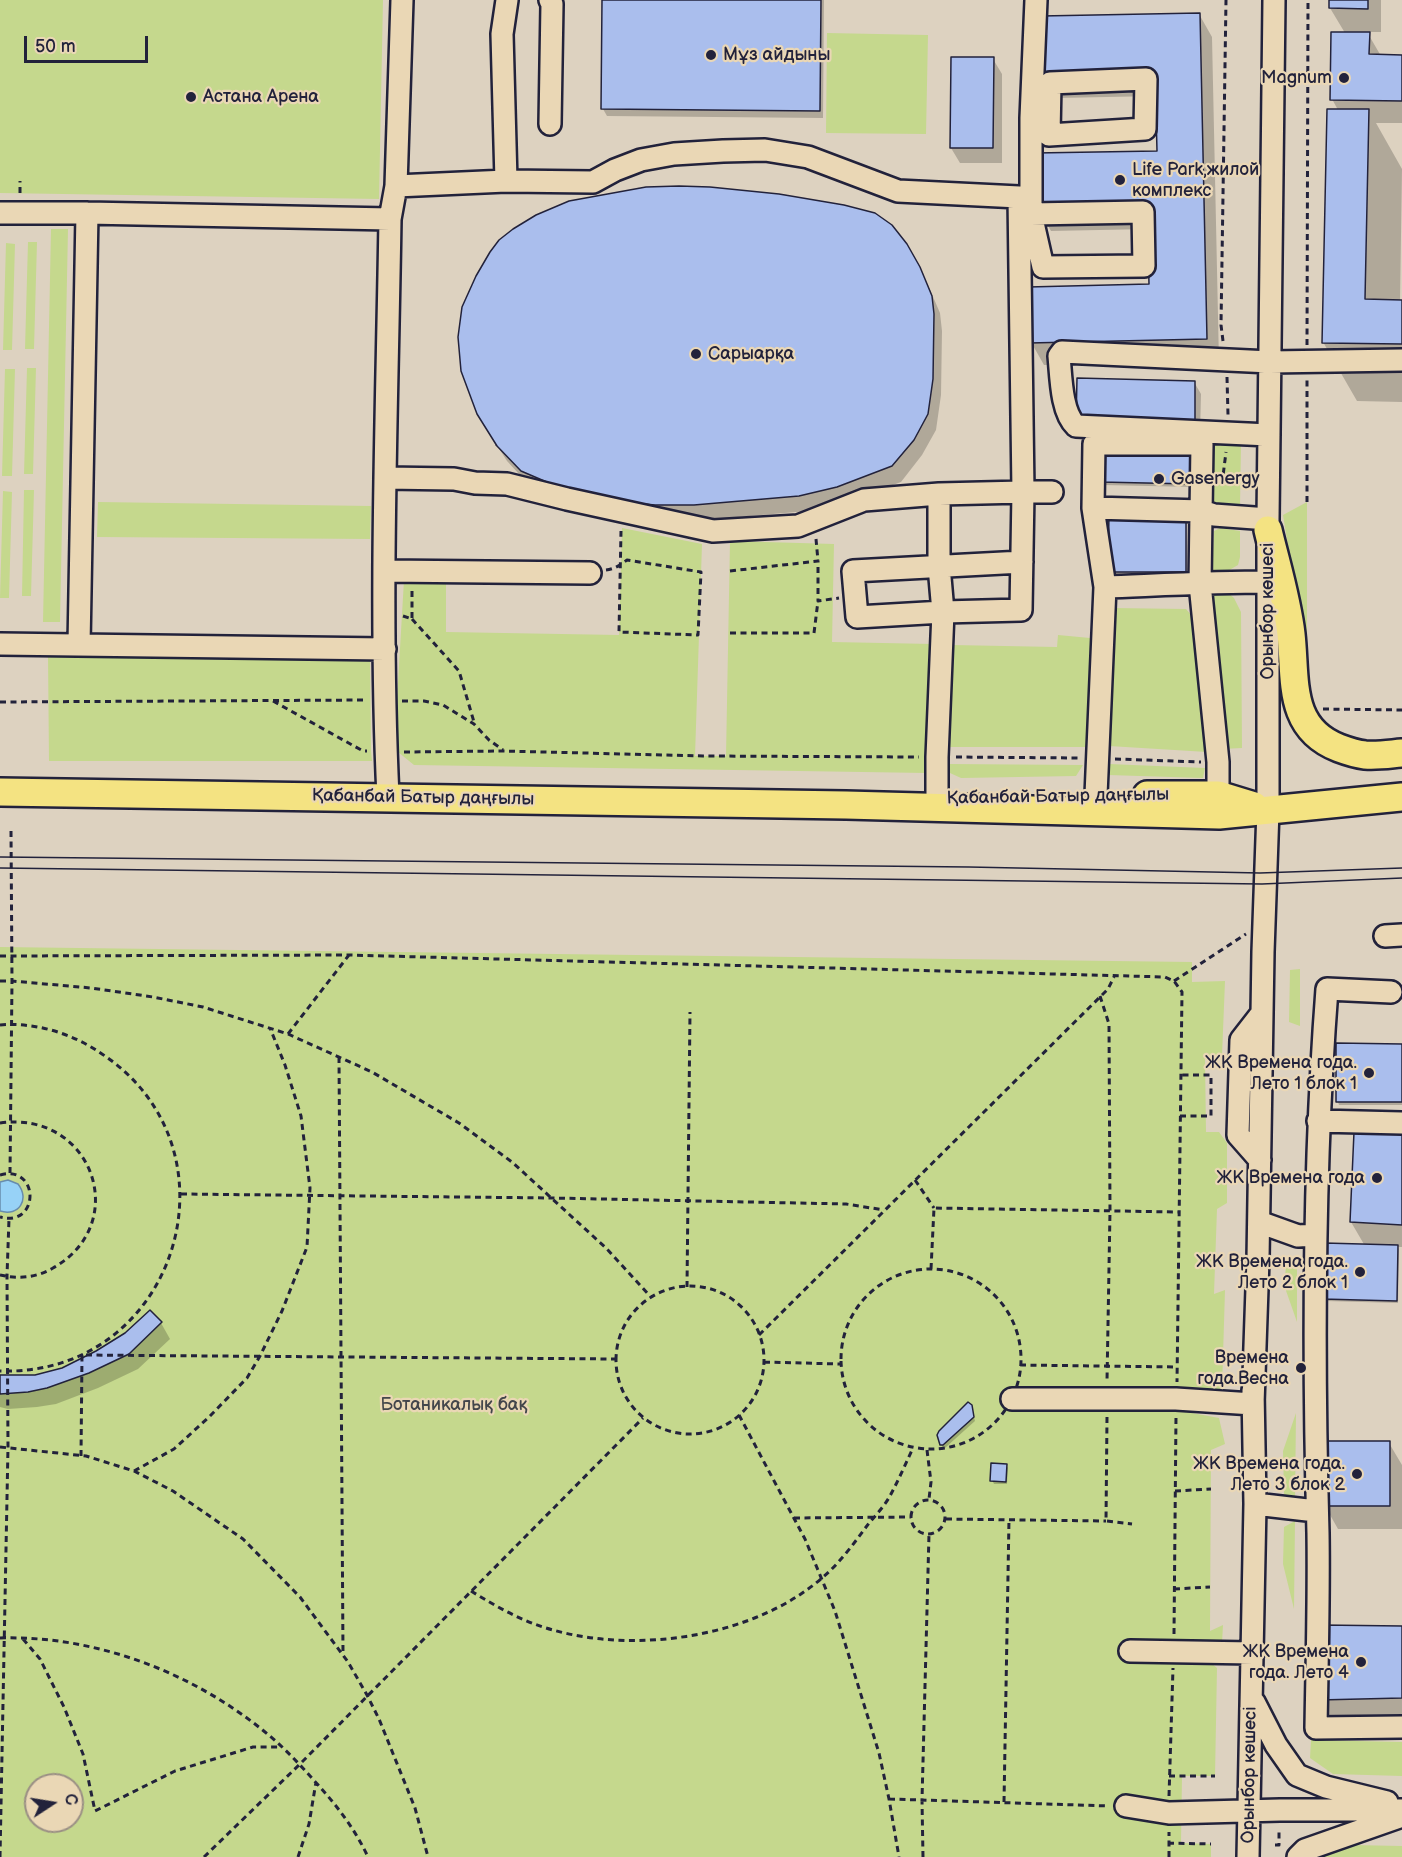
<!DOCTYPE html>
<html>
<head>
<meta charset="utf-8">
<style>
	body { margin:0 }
	#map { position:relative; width:1402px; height:1857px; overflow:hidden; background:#ddd2c0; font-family:"Balsamiq Sans",sans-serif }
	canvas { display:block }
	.north { position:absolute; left:24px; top:1773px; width:60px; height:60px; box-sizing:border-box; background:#ead7b5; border:2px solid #9a8f84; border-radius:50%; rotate:78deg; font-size:16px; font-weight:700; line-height:24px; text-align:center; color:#22223b }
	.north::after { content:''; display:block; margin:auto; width:21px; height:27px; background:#22223b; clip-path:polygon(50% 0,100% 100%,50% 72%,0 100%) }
	.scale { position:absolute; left:24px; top:36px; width:124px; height:27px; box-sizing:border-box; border:3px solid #22223b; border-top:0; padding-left:8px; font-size:18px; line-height:21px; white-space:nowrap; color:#22223b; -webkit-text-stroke:4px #ead7b5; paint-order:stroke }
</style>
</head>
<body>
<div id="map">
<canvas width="1402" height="1857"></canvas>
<div class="north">С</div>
<div class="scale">50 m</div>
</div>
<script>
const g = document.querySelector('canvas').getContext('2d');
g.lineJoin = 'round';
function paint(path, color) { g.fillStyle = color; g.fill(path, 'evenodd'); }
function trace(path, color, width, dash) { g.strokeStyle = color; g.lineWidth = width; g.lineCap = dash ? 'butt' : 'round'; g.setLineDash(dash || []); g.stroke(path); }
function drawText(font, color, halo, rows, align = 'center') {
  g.font = font + ' "Balsamiq Sans",sans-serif'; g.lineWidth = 4.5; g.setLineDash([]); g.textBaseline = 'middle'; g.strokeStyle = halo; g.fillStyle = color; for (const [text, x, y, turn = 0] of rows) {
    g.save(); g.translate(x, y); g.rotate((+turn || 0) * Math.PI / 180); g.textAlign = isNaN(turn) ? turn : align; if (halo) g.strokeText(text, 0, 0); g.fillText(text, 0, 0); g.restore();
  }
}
paint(new Path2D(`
	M0,0h383l-4,199 -379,-6z
	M827,33l101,2 -2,99 -100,-1z
	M51,229h17l-8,393h-17z
	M28,242h9l-3,107h-9z
	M6,243l9,1 -3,106h-9z
	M27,368h9l-3,106h-9z
	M5,369h10l-3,107h-10z
	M1211,435l30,8 -1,65 -20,1 -8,-5z
	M24,490h10l-3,106h-9z
	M3,491l9,1 -3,106h-9z
	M98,502l273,4 -1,33 -273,-2z
	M1307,502v205l-10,-106 -14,-86z
	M622,528l80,16 -7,212h31l4,-215 104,3 -2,98 101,2 -7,129 -512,-8 -16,-13 -1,-52 7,-120 42,2v50l173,3z
	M1220,528l20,3v26l-2,8 -14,8 -12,1 2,-43z
	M1212,590h13l9,8 7,14 1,136 -20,1z
	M1112,608l74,1 6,7 15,136 -98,-6z
	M1058,635l32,3 -2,109h-138l2,-102 105,2z
	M48,656l322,3 1,92 1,10h-323z
	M948,764l135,1 -7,11 -115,2 -11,-5z
	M1109,764l96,4 -2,10 -95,-3z
	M0,947l1192,15v20l33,-1 -3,75 -17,2 1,74h13l8,11v60l-10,6 -3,85 11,-4 -3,99 -35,3v20l32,6 6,26 -14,6 -1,181 13,-6 -1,18 -12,19 7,6 -2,108h-33l-1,67 30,1v13h-1211zM36,1785h36v36h-36z
	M1300,969v57l-11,-4 1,-52z
	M1286,1267l11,2v53l-13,-37z
	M1296,1413l-1,90 -11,-9 -1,-43z
	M1295,1521l-1,88 -11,-45 1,-37z
	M1311,1740l91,2v34l-69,-2 -23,-16z
	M1352,1845l50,1v11h-92z`), '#c5d88d');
const water = new Path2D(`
	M8,1180l10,4c12,15 1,33 -18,27v-29z`);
paint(water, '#97d2f7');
trace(water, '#688cac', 1.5);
paint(new Path2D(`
	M604,0h220l-1,118 -216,-2 -4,-7z
	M1331,0h50v32h-14l14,24h21v67h-26l26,46 -2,133h2v100l-45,-1 -34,-59 15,-232 -6,-11 13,-66 -15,-25z
	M1199,14l13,23 7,325 -175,3 -13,-23 119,-56 -1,-57 -98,2 -13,-23 121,-56 -2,-56 -100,2 -13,-23z
	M993,59l9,15v89h-42l-9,-15z
	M906,245l22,40 12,28 2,18 -1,64 -5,35 -14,25 -21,27 -55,20 -38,9 -105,9 -172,-33 -24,-26 -20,-31z
	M1194,382l7,12 -1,41 -116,-2z
	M1192,451l1,36 -90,-2 -2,-4z
	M1187,517v58l-76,-1 -1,-3z
	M1338,1044l64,1v60h-63l-1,-3z
	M1402,1136v111h-4l1,2 -1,54 -72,-2 -2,-3 41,-52 -14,-24z
	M150,1313l11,10 9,16 -32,30 -40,19 -42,16 -19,3 -29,2 -8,-2v-31l35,1 28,-7 63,-36z
	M971,1406l4,15 -30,27h-2l-2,-4z
	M1389,1443l13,22v64h-64l-13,-23z
	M1006,1465l2,3 -1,16h-13l-2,-4z
	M1402,1628v93l-68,2 -14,-24z`), '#0003');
const building = new Path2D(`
	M602,0h219l-1,111 -219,-2z
	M1329,0h39v9l-39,-1z
	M1200,13l7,326 -178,4 -1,-56 121,-3 -2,-78 -111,2 -1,-55 122,-2 -2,-78 -112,3 -2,-60z
	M1331,32h39l-1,22 33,1v46l-72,-1z
	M951,57h43l-1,91h-43z
	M1327,109h42l-4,190 37,1v44l-80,-1z
	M679,186l31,1 69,7 65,11 31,8 17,12 15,19 13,23 12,29 2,18 -1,65 -5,35 -14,26 -22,26 -55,21 -38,9 -105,9h-39l-53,-5 -46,-14 -35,-15 -25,-26 1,1 -20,-32 -16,-43 -3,-34 4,-30 14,-31 14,-24 9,-12 14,-11 23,-14 33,-14 77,-14z
	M1077,378l118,3v43l-119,-2z
	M1100,447l92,2v35l-92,-2z
	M1109,512l77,1v59h-78z
	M1336,1043l66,1v58h-66z
	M1354,1132l48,2v91l-52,-3z
	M1324,1243l74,2 -1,56 -75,-2z
	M150,1310l12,12 -33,32 -40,19 -42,15 -19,4 -28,2v-19h35l27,-7 34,-17 29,-18z
	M968,1402l4,3 2,12 -31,28h-3l-3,-10 2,-4z
	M1323,1441h67v65h-67z
	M991,1463l16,1 -1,18 -16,-1z
	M1321,1625l81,1v72l-83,2z`);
paint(building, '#aabeed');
trace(building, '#22223b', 1.5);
const minor = new Path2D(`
	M550,0l2,4 -2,120
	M1031,118l18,17 96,-6 1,-50 -96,4 -1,52
	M506,181l87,1 22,-12 26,-10 33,-6 49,-3 42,-1 43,7 90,34 121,6 4,295 -84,2v72l4,46 -6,145v42
	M396,186l110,-5 -4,-147 5,-34
	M0,213h87l303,6
	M1031,214l112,-2 1,54 -101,1 -12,-53v-96l5,-118
	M1269,435l-193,-9c-15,-14 -15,-50 -17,-70l3,-4 208,10 132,-2
	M385,478l69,1 21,4 32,1 60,15 146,32 85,-5 66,-26 75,-6
	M1093,508l109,3 12,4 54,4
	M1022,562l-169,9 4,46 86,-5 78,-2 2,-118h29
	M384,571l206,2
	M1105,587l-12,-79 1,-64h108l-2,140 18,178v33
	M0,644l385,5
	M79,645l8,-432
	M1096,795l9,-208c54,-2 109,-5 163,-5
	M388,797c-9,-192 -1,-385 2,-578l6,-33 6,-186
	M1385,936l17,-1
	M1391,992l-64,-3c-14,181 -14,363 -9,544 1,65 -1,130 -2,195l86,-1
	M1318,1121l84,2
	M1260,1160l-22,-25 3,-95 21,-27
	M1259,1222l39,14 17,-1
	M1012,1399h164l77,5
	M1253,1404l5,-145 5,-307 5,-142v-291l6,-519
	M1255,1504l61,7
	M1130,1651l123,2
	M1254,1702l22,43 21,30 29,12 61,15
	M1126,1806l43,7 111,-3h122
	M1248,1857l7,-353 -2,-114
	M1298,1857l7,-7 97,-34`);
const major = new Path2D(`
	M1268,530c8,34 19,69 23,104 5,45 -4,94 48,114 8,3 17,6 26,7 13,1 25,-1 37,-2
	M0,792l846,13 373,10 183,-18
	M1147,795h71l36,11`);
trace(minor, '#22223b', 26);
trace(major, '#22223b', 32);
trace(new Path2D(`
	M20,193v-12
	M1223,341l-2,-16 5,-325
	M1307,345l1,-345
	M1227,377l1,38
	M1222,484l4,-32
	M1307,502v-124
	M816,539l2,22
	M606,570c9,-1 14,-5 21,-10l74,12 -3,63 -79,-3 2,-101
	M730,571l88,-10v40l21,-3
	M403,616l9,3v-31
	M412,619l47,52 15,51
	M730,633h84l4,-32
	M273,701l90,50h4
	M402,701h22l19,4 31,19 15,16 14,10
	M0,702l366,-2
	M1323,709l79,1
	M404,752l100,-1 199,5 216,1
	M956,757l122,1
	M1115,759l86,3
	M0,956l349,-1 816,22 9,4 8,11 -5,390
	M0,981h12l79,7 62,9 50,10 85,27 84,38 87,51 53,39 94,86 45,49
	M1174,981l72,-47
	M1100,996l9,28 1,187 -3,170
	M0,1025c34,-3 71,8 99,27 149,95 78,325 -99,319
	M288,1034l61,-79
	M339,1057l4,595
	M1180,1116h31v-41h-30
	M0,1123c93,-13 132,101 53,145 -17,10 -35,11 -53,7
	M10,1173l2,-192 -1,-150
	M0,1175c40,-11 40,53 0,42
	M915,1180l19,28
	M181,1194l371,4 294,6 38,6
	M1282,1259h15
	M841 1359a90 90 0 1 1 180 0a90 90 0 1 1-180 0Z
	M931,1269l3,-61 245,4
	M616 1360a74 74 0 1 1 148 0a74 74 0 1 1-148 0Z
	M687,1287l3,-275
	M759,1335l349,-346 6,-12
	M764,1362l76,2
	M1020,1365l157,2
	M739,1415l66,124 30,72 44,142 10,46 10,58
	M1107,1417l-1,104 26,3
	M0,1447l86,9 48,15 39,20 70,48 57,58 48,65 19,33 12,24 36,89 13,49
	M927,1450l4,32 -2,17
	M81,1456l1,-101 534,4
	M134,1471l40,-22 35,-32 38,-39 13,-22 22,-45 25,-64 3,-59 -9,-72 -16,-51 -15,-37
	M1175,1491l36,-2
	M911 1517a17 17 0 1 1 34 0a17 17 0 1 1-34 0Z
	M794,1518l117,-1
	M946,1519l160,2
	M1174,1589l36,-2
	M471,1591c26,16 52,31 82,39 85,24 201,7 269,-52 18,-15 33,-36 47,-55 8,-9 17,-19 22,-29 8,-15 15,-31 22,-46
	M1174,1634l2,-218
	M0,1638c94,-3 192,34 265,94 20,16 37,35 54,54 19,21 37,45 49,71
	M23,1639l17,20 24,48 19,47 12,57 80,-40 78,-24h28
	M1169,1776h46
	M1169,1796l4,-128
	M889,1799l220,7
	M1004,1802l5,-283
	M1168,1843l43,1
	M1275,1845h4v-16
	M0,1857l8,-410 -1,-171 2,-57
	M204,1857l96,-93 343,-346
	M298,1857l11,-33 7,-42
	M923,1857l-1,-57 7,-266
	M1169,1857v-25`), '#22223b', 3, [6, 4.5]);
trace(minor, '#ead7b5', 21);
trace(major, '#f4e382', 27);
trace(new Path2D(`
	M0,857l969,10 291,6 142,-5
	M0,868l1262,16 140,-6`), '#22223b', 1.5);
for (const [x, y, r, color] of [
	[711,55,6,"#22223b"],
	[1344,78,6,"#22223b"],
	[191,97,6,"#22223b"],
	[1120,180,6,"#22223b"],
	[696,354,6,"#22223b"],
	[1159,479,6,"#22223b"],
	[1369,1073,6,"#22223b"],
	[1377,1178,6,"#22223b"],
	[1360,1272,6,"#22223b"],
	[1301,1368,6,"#22223b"],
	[1357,1474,6,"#22223b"],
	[1361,1662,6,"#22223b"]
]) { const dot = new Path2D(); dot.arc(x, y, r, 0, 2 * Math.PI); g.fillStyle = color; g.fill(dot); trace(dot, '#ead7b5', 2); }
drawText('18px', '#22223b', '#ead7b5', [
	["Мұз айдыны",723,55,"left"],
	["Magnum",1332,78],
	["Астана Арена",203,97,"left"],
	["Life Park,жилой",1132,170,"left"],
	["комплекс",1132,191,"left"],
	["Сарыарқа",708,354,"left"],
	["Gasenergy",1171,479,"left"],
	["ЖК Времена года.",1357,1063],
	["Лето 1 блок 1",1357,1084],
	["ЖК Времена года",1365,1178],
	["ЖК Времена года.",1348,1262],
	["Лето 2 блок 1",1348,1283],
	["Времена",1289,1358],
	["года.Весна",1289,1379],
	["ЖК Времена года.",1345,1464],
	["Лето 3 блок 2",1345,1485],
	["ЖК Времена",1349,1652],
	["года. Лето 4",1349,1673]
], 'right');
drawText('18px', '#22223b', '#ead7b5', [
	["Орынбор көшесі",1268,611,-90],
	["Қабанбай Батыр даңғылы",1058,797,-1],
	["Қабанбай Батыр даңғылы",423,798,1],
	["Орынбор көшесі",1250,1775,-89]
]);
drawText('18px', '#43464b', '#ead7b5', [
	["Ботаникалық бақ",454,1405]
]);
</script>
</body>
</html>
